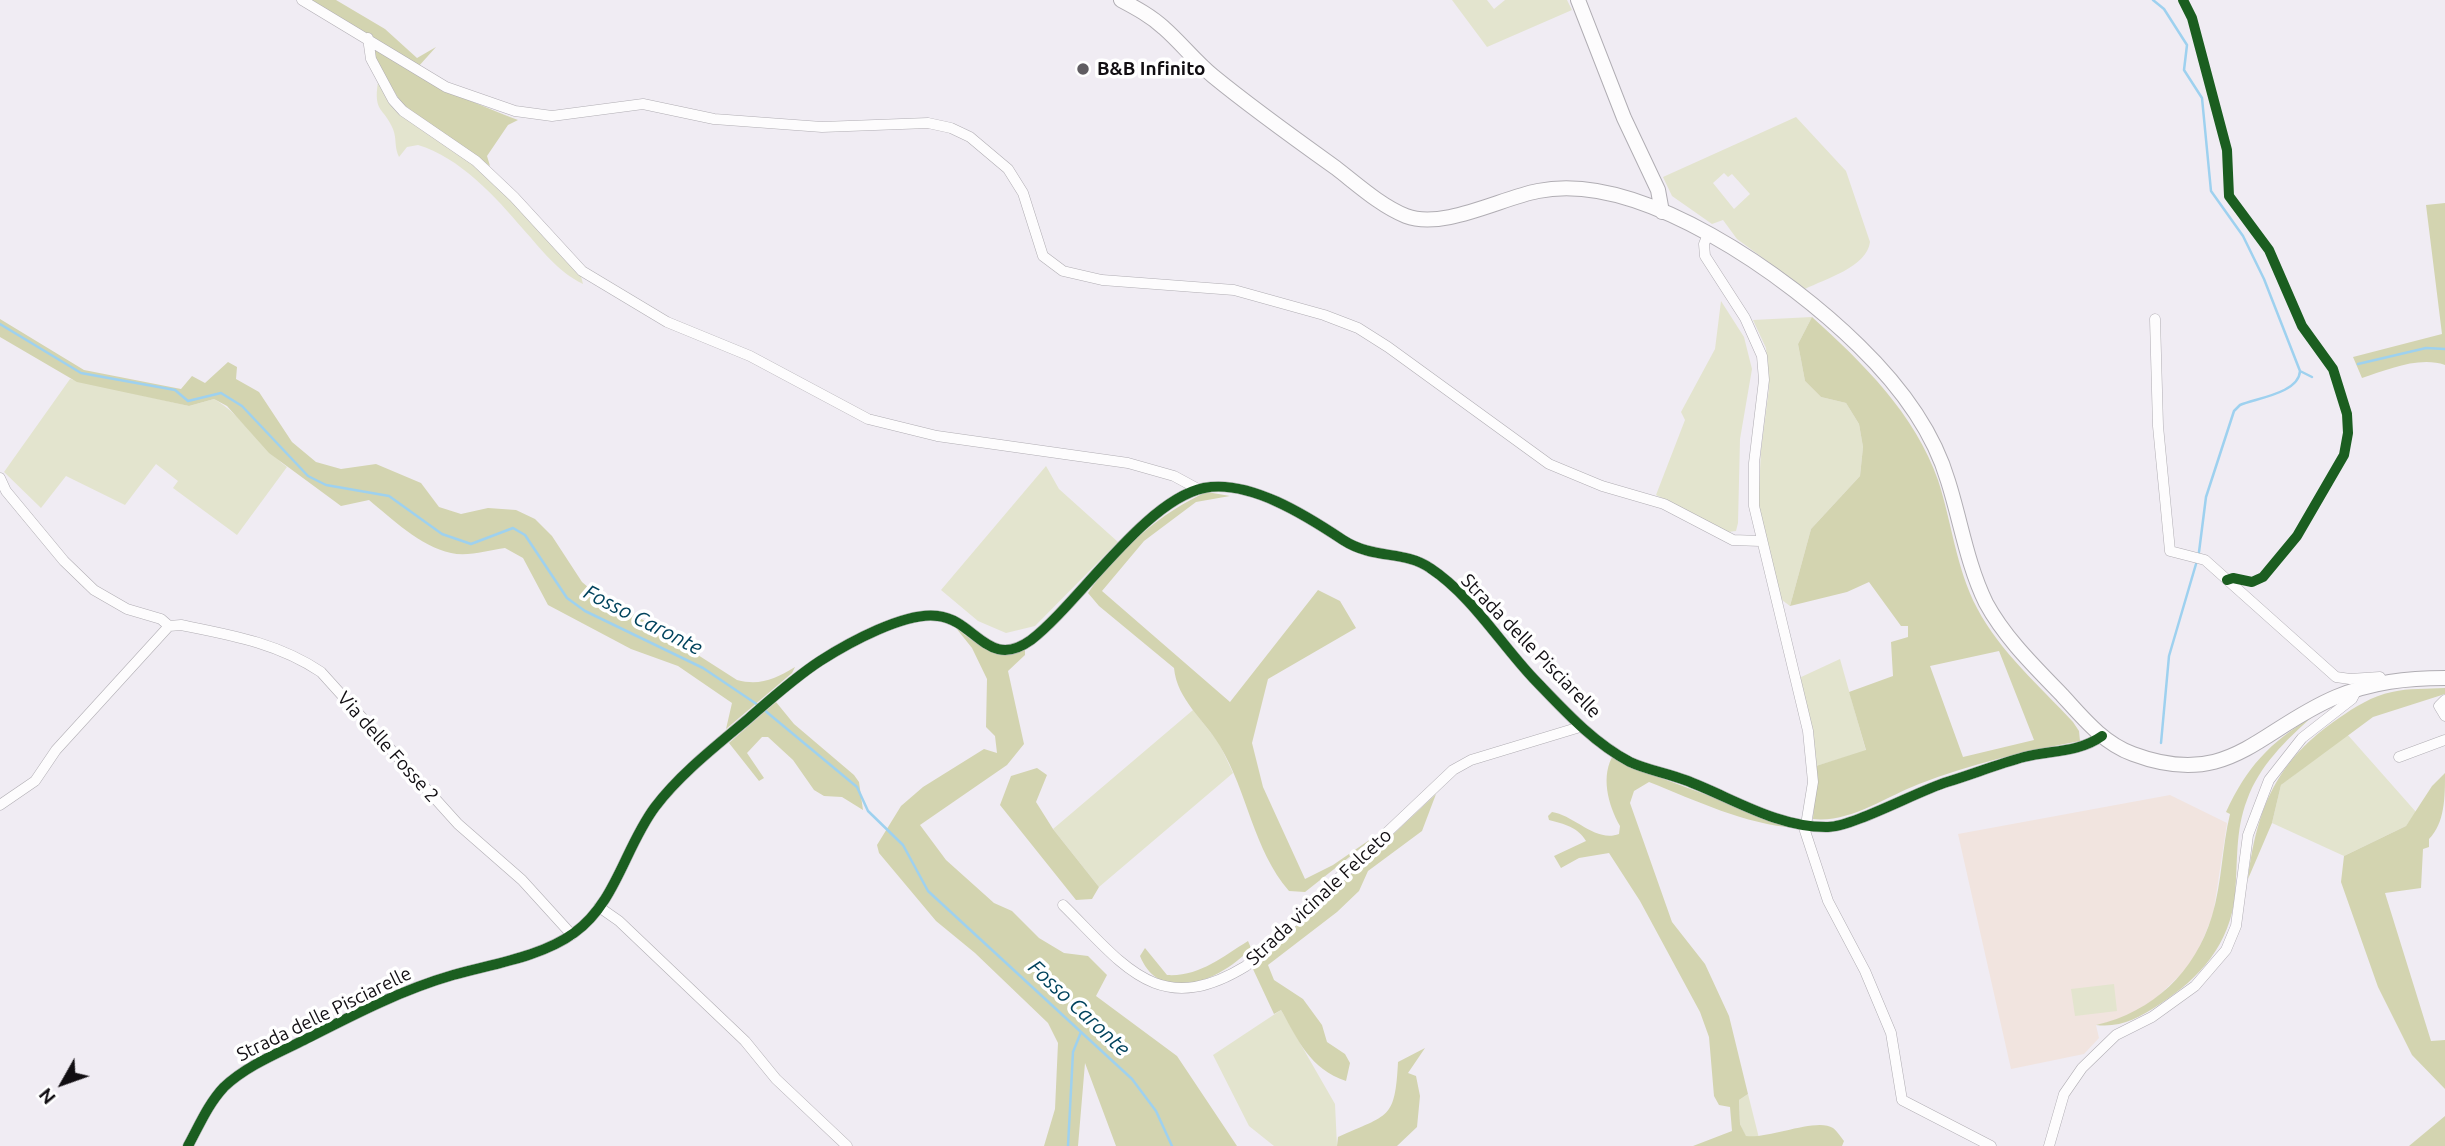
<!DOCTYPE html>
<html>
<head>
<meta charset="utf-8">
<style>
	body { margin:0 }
	#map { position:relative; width:2445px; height:1146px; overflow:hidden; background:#f0ecf3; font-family:Ubuntu,sans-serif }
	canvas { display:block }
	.north { position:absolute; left:28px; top:1048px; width:70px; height:70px; -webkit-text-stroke:5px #fff; paint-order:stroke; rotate:230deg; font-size:19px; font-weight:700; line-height:28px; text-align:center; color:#110e12 }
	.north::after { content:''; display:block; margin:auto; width:24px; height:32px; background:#110e12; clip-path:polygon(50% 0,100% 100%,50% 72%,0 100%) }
</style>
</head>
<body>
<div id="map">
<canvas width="2445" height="1146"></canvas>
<div class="north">N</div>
</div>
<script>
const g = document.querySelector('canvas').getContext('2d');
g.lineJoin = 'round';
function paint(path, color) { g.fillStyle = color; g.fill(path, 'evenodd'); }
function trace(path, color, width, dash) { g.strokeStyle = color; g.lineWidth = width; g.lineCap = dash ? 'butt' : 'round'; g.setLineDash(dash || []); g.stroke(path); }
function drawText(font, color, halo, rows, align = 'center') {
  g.font = font + ' Ubuntu,sans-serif'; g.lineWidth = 7; g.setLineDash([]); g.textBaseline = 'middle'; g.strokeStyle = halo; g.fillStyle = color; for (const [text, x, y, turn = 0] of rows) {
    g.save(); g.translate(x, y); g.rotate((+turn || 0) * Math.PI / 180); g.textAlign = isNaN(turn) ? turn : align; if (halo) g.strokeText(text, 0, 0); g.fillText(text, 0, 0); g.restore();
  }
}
paint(new Path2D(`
	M2170,795l57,28 -14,92 -20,48 -38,36 -20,13 -15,8 -24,5 3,13 -15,16 -73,15 -53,-235z`), '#f1e4df');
paint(new Path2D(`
	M1452,0h35l7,9 11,-9h62l5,10 -85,37z
	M378,82c20,44 62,54 96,82 39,34 73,74 107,112l2,8c-26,-13 -41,-34 -60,-55 -27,-32 -64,-72 -105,-84l-11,2 -8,10c-5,-10 -2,-18 -6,-28 -9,-22 -20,-16 -15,-47z
	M1796,117l50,54 24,71c-3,25 -45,37 -65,47l-68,-50 -14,-19 -11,4 -40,-28 -9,-19zM1724,173l4,4 4,-3 18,20 -16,15 -21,-26z
	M1721,301l23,36 8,32 -12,70 -2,84 -2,8 -8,1 -72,-37 29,-75 -4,-8 34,-63z
	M1812,317l-14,27 7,37 16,16 25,6 13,21 4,23 -3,29 -49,53 -21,77 -12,-9 -20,-85 3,-62 8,-62 -3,-40 -13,-28z
	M70,379l119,27 25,-7c29,17 47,48 73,68l-50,68 -64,-47 5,-7 -22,-17 -31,41 -59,-29 -25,32 -37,-36z
	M1046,466l13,23 59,53 -83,84 -29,7 -28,-12 -37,-31z
	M1840,659l26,92 -50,15 -4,-39 -13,-49z
	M1193,710l26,33 14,30 -134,114 -46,-58z
	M2347,734l69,78 -10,14 -62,30 -72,-33 9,-38z
	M2114,984l3,27 -42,5 -4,-27z
	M1281,1010l54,94 2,42h-63l-25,-20 -36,-71z
	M1748,1094l11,44 -13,-1 -6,-13 -1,-24z`), '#e3e4ce');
paint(new Path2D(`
	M309,0h27l49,29 32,29 19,-11 -18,20z
	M375,46c50,36 86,52 143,74l-10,5 -21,31 3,10 -76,-52 -14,-13 -29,-48z
	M2445,203v162c-26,-9 -58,5 -83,13l-9,-21 89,-23 -16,-129z
	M1812,317c51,46 103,97 126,163 14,43 18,88 39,128 23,44 63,78 96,114l6,9 1,10c-55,10 -109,23 -161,43 -34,13 -69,39 -106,35l3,-53 50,-16 -17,-58 44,-16 -2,-34 17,-5v-11h-7l-32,-44 -22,10 -57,14 21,-77 49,-53 3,-29 -4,-23 -13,-21 -25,-6 -16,-16 -7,-37zM1999,651l35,89 -71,17 -33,-91z
	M0,319l84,51 97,19 11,-13 13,7 23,-21 9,5 -1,12 23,13 33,50 24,20 25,7 35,-5 45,19 18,24 22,7 27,-6 28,2 19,9 17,17 30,46 20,17 35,17 100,64c23,6 38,-1 58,-13l-3,6 -66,56 6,-26 -54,-37 -47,-17 -83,-44 -25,-47 -18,-10c-17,2 -37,9 -54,5 -31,-7 -59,-34 -82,-53l-28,6 -72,-53 -42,-47 -13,-7 -25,7 -112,-24 -77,-45z
	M1207,492l23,4 -34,6 -52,39 -42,50 128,111 88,-112 22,11 16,27 -88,51 -16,64 11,44 42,92 28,-14 48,-33 -76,60 -16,-1c-36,-42 -41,-98 -69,-145 -16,-27 -43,-46 -46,-78l-75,-62 -11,-13c27,-40 74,-82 119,-101z
	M956,628c23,18 39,32 69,22v5l-17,16 16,73 -17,21 -87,60 26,35 48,43 18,8 27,27 25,15 24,3 19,19 -11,21 81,60 60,90h-121l-31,-83 -7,83h-34l11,-37 3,-66 -10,-20 -73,-70 -39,-32 -57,-68 -2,-8 24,-39 22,-19 61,-38 13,4 -2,-17 -9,-9 1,-48 -15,-31z
	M2445,688v6l-72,23 -92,68 -9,38 -24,56c9,-72 29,-119 91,-161 16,-11 33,-22 53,-26 17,-4 35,-3 53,-4z
	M776,702l18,22 60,51 5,7 4,28 -21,-13 -18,-1 -10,-6 -21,-30 -25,-23h-6l-15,16 17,25 -5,3 -30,-38z
	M2312,717c-26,23 -53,49 -65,83 -12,31 -9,62 -12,95 -5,49 -35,83 -75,109 -21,14 -40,24 -64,21 57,-13 99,-53 116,-109 10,-33 10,-69 18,-102l-4,-2c21,-45 43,-69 86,-95z
	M1614,754l20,14 162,60c-52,-4 -99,-27 -147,-46l-15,9 -4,12 42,119 33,42 24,52 19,78 -9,6 1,24 6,12c23,3 71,-19 87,-8 4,3 8,9 11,13l-2,5h-149l39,-15 -2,-24 -11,-2 -5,-9 -5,-59 -9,-25 -60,-111 -31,-48 -30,5 -18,10 -7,-12 32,-15c-8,-14 -22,-17 -37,-21l-1,-4 4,-4c22,3 44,31 67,22l1,-8c-12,-21 -20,-51 -6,-72z
	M1037,768l10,7 -11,27 17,27 46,58 -7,12 -16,1 -76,-95 11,-29z
	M2445,773c0,24 0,50 -16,66v8l-6,2 -2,39 -36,5 46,148 14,-1v49l-33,-34 -34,-68 -37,-105 3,-26 62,-30 26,-40z
	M1436,794l-14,37 -54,40 -9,20 -22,21 -69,53 6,15 29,19 19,26 5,17 18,12 5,9 -4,18c-36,-12 -48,-41 -65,-71l-7,4 -22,-47z
	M1248,941l3,7c-27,30 -90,60 -111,8l5,-8 22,27c32,2 55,-18 81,-34z
	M1425,1048l-17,25 8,3 4,20 -3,31 -20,19h-60l1,-9c51,-23 57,-17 60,-75z
	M2445,1116v30h-36z`), '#d3d4b0');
trace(new Path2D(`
	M2153,0l11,9 23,36 -3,25 18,28 9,93 32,45 21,43 36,92c-1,22 -43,27 -60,34l-6,6 -28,86 -7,55
	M0,324l81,49 94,17 13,11 33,-8 21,13 66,70 18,9 63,11 53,38 29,10 42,-16 12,7 42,63 18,13 118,57 55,37
	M2358,364l68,-16 19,1
	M2300,371l12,6
	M763,709l94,78 11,24 35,34 25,46 204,188 24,32 16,35
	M2161,743l8,-87 27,-92
	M1068,1146l5,-94 8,-20`), '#9ed1ef', 2.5);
const street = new Path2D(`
	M302,0l144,87 69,24 37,5 91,-12 71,15 108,8 106,-4 23,5 19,9 38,32 15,24 20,63 20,15 39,9 132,10 90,25 34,13 30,19 161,117 53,22 62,18 69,36 27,1
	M368,38l3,21 22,41 10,11 73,50 38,36 68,74 85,51 83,34 118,63 69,17 191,27 46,13 24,13
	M1708,234l-4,10 1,12 40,62 17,38 2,24 -10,83v43l54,225 5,51 -8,49 23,70 37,70 26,62 11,67 89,46
	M2155,319l3,107 12,125 35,9 131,117 14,2 30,-2 3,6
	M0,478l6,13 58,70 30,29 33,19 34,10 8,7
	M2445,700l-6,6 6,10
	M2399,757l46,-17
	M0,805l35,-24 21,-31 113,-124 12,-1c50,10 97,18 140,47l137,152 64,56 50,55
	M1063,905c61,60 95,115 183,61l207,-196 18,-10 109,-33
	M599,907l20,14 126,120 31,38 71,67
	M188,1146c11,-20 20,-42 36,-59 22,-21 54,-34 80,-47 49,-25 97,-50 149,-65 39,-11 88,-18 121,-42 42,-30 51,-86 81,-126 25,-33 61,-61 93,-88 23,-20 46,-41 72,-58 28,-18 86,-50 118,-45 37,4 50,55 93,24 48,-37 114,-140 173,-152 45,-9 103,28 139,52 31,20 61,10 87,28 41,27 70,75 103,110 29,30 59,64 97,84 17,8 37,11 55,18 46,17 92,48 143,47 24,0 90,-36 119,-45 26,-8 51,-18 77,-25 27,-7 54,-4 78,-21
	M2049,1146l15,-52 18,-26 34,-33 36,-18 43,-31 31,-36 10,-24 12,-91 21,-55 33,-42 50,-39 5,-10`);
const secondary = new Path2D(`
	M1121,0c15,8 30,16 43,28 17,15 31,33 49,48 39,32 81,62 123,92 22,17 45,38 70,48 37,14 95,-18 132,-25 103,-21 252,87 321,155 38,37 74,84 89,135 13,41 19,83 38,122 19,35 48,63 76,92 21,23 41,48 71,59 96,36 125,-24 203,-57 36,-15 71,-19 109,-19
	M1578,0l46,118 34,72 4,22`);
trace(street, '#b0adb3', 11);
trace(secondary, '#b0adb3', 16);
trace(street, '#fdfcfd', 10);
trace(secondary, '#fdfcfd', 14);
trace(new Path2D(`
	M2183,0l9,18 35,132 2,46 40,54 33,76 31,43 14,45 1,19 -4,22 -47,81 -34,41 -11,5 -19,-4 -6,2
	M188,1146c11,-20 20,-42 36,-59 22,-21 54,-34 80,-47 49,-25 97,-50 149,-65 39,-11 88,-18 121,-42 42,-30 51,-86 81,-126 25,-33 61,-61 93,-88 23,-20 46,-41 72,-58 28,-18 86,-50 118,-45 37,4 50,55 93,24 48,-37 114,-140 173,-152 45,-9 103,28 139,52 31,20 61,10 87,28 41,27 70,75 103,110 29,30 59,64 97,84 17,8 37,11 55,18 46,17 92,48 143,47 24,0 90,-36 119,-45 26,-8 51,-18 77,-25 27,-7 54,-4 78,-21`), '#1b5e20', 10);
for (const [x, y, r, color] of [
	[1083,69,7,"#5f5c61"]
]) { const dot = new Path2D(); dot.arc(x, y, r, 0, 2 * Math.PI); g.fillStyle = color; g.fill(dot); trace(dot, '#fff', 2.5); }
drawText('bold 19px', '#110e12', '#fff', [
	["B&B Infinito",1097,69]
], 'left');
drawText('19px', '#110e12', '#fff', [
	["Strada delle Pisciarelle",1531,646,46],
	["Via delle Fosse 2",388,747,48],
	["Strada vicinale Felceto",1319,897,-43],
	["Strada delle Pisciarelle",324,1014,-26]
]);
drawText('italic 21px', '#00435d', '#fff', [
	["Fosso Caronte",643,620,27],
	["Fosso Caronte",1079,1008,43]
]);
</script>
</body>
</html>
